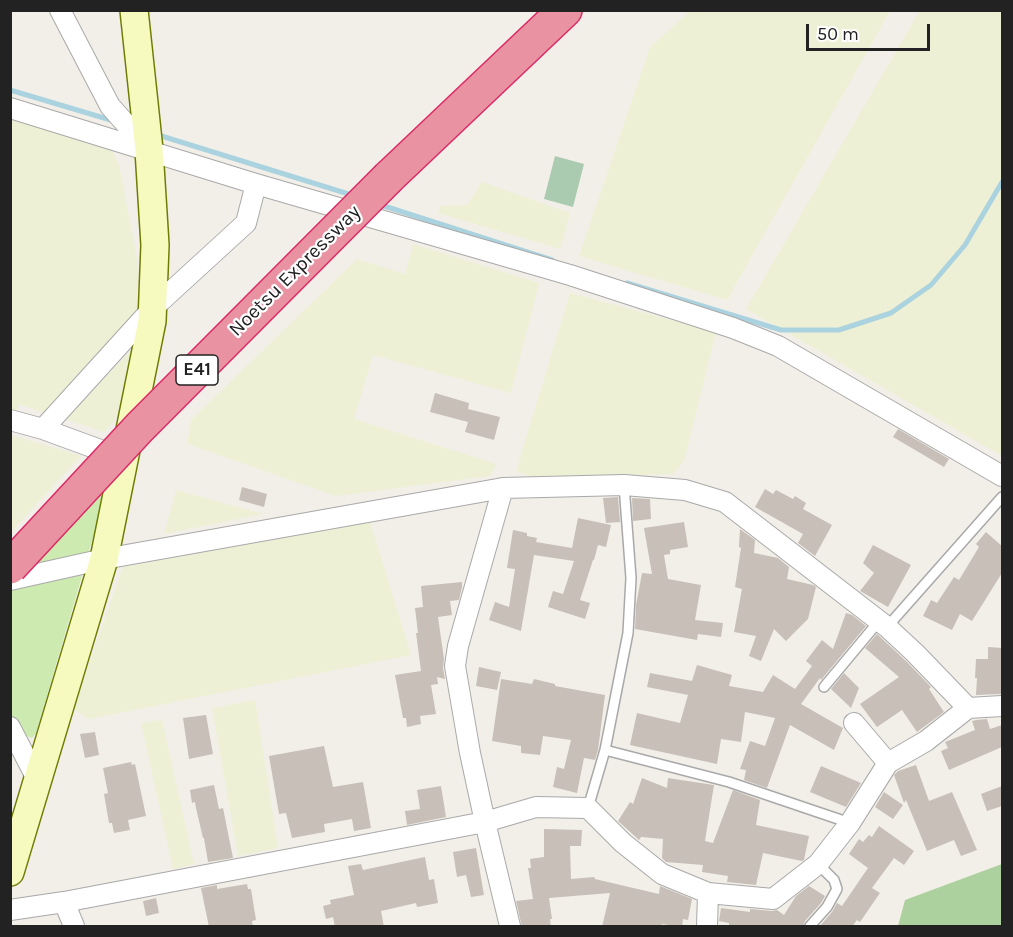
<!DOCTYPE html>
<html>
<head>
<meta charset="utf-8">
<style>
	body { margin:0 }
	#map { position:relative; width:1013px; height:937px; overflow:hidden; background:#f2efe9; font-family:Karla,sans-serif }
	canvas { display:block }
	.frame { position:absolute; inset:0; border:12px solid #222; pointer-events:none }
	.scale { position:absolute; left:806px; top:24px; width:124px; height:27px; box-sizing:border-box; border:3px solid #222; border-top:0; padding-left:8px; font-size:18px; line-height:21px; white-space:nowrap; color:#222; -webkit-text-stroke:4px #fff; paint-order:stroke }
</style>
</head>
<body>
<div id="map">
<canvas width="1013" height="937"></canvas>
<div class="frame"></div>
<div class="scale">50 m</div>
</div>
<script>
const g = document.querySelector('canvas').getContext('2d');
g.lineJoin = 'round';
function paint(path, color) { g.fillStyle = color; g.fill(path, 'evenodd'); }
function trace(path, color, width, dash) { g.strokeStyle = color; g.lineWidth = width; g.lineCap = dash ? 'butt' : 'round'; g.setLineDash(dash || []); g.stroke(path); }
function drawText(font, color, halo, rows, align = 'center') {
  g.font = font + ' Karla,sans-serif'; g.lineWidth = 4.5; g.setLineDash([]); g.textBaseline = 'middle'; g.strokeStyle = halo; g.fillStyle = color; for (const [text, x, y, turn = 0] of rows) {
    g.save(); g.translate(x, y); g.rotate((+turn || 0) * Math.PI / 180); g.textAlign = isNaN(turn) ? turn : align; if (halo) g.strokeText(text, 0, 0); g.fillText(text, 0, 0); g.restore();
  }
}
paint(new Path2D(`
	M920,10l82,1v445l-256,-147z
	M690,11h200l-163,289 -148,-44 71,-209z
	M10,118l100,29 9,18 20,104 -2,45 -93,99 -25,-9 -3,8 -5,-2z
	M482,182l88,31 -10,36 -122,-36 2,-7 27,-1z
	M413,244l126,39 -28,110 -138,-38 -19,64 142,45 -6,12 -154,20 -149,-52 4,-24 166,-161 48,15z
	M570,293l146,39 -32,129 -11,13 -137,4 -20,-7z
	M135,346l-9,62 -22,24 -39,-13z
	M11,435l70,21 -70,76 -1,-97z
	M176,490l87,24 -99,20z
	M370,522l41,133 -322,64 -16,-10 50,-142z
	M255,700l23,148 -40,8 -26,-148z
	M162,720l32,144 -21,5 -32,-146z`), '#eef0d5');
paint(new Path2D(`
	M110,472l-5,28 -18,57 -70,15z
	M78,571l4,5 -46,157 -4,5c-13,-4 -16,-12 -21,-24l-1,-129z`), '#cdebb0');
paint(new Path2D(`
	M1002,864v62h-104l7,-26z`), '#add19e');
paint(new Path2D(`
	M555,156l29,8 -11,43 -29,-8z`), '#aacbaf');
trace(new Path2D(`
	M10,90l104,31
	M155,134l200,62
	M378,204l174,56
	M627,283l154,47h58l52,-17 40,-28 34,-40 37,-63`), '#aad3df', 5);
paint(new Path2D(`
	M435,393l34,10 -1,6 32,8 -6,23 -29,-8 3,-10 -38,-10z
	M898,429l51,30 -5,8 -51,-30z
	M242,487l25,7 -3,13 -25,-7z
	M765,489l8,5 3,-4 17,9 2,-3 11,7 -3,6 29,16 -17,31 -17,-13 5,-9 -48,-27z
	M618,497l2,25 -14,1 -3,-25z
	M632,498l18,1 1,20 -18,2z
	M578,518l33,7 -5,22 -8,-2 -4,15h-1l-13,40 10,3 -5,16 -37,-12 5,-16 10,3 11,-33 -40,-6 -13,76 -32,-11 6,-18 14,5 6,-38 -8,-1 6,-38 14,3v3l10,2 -1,4 36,6z
	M684,522l4,25 -18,3v4l-6,1 4,24 33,6 -6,35 28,3 -2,14 -23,-3 -1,6 -62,-11 1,-24 6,-32 10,1 -8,-46z
	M740,529l15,11 -1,13 24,5 11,9 -2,12 26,6 3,2 -8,32 -22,22 -12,-12 -13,32 -12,-5 7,-20 -22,-4 8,-43 -7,-2 6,-39 -2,-1z
	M986,532l16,14v27l-30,48 -12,-7 -8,16 -29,-14 8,-16 6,3 17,-26 5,3 20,-33 -3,-3z
	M873,545l38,20 -23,42 -28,-16 14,-18 -11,-10z
	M462,582v5l-3,13 -9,1 2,14 -14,2 6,42 -1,9 2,11 -8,-2 1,7 -7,1 5,29 -16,2 1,8 -14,3 -1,-9h-3l-8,-43 26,-4 -5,-38h2l-3,-25 8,-1 -2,-21z
	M846,613l6,2 14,11 -45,54 -1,-2 -19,26 42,24 -9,22 -44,-25 -23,63 -23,-8 2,-10 -6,-1 10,-28 15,5 10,-28 -30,-6 -4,30 -20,-3 -4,25 -87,-19 7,-32 43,10 8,-28 -41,-8 3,-14 42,8 5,-16 35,10 -3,11 34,6 10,-17 22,14 17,-23 -6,-5 16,-21 11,9z
	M877,634l30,28 24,25 -2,2 15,23 -27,20 -15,-22 -25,17 -17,-23 39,-27 -34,-29z
	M988,647l14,1v46l-26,1 1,-17h-2l1,-19h12z
	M479,667l22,5 -4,18 -21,-4z
	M844,673l15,15 -8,20 -20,-19z
	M501,679l31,5 2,-5 21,5v2l50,9 -7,55 -3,10 -11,-2 -7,35 -24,-6 4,-20 7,2 7,-29 -28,-4 -3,19 -19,-2v-7l-29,-5z
	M206,715l7,39 -24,5 -6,-41z
	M987,719l3,10 12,-4v22l-53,23 -8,-19 7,-3 -3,-6 30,-12 -3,-9 4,-1z
	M95,732l4,23 -14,3 -5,-24z
	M324,746l9,41 30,-5 8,46 -17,3 -2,-12 -28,5 1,8 -33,6 -6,-25 -7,1 -10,-58z
	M131,762l1,3 3,-1 11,52 -18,4 2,10 -16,3 -2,-10h-3l-5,-29 4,-1 -5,-25z
	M916,765l13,36 23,-9 25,58 -16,6 -7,-16 -27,11 -21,-51 -2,3 -10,-28 4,-4z
	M821,766l40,17 -15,24 -36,-15z
	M642,778l25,10 1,-10 46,7 -9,56 8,2 20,-53 27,10 -4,25 53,11 -5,24 -2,1 -39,-8 -7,32 -29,-3 1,-6 -26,-4 1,-7 -37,-3 -4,-4 1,-19 -22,-2 -2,3 -21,-19 12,-19 3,2z
	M214,785l5,24 4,-1 10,50 -25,4 -4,-24h-1l-7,-30 -1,-6 -3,1 -2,-13z
	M441,786l5,31 -39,8 -2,-14 15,-2 -3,-19z
	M1002,786v20l-15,5 -6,-17z
	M884,792l19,13 -10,14 -18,-12z
	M879,826l35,25 -10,14 -10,-7 -22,30 8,5 -20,29 -3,-2 -5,7h-33l13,-15 5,-9 5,3 26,-38 -19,-14 10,-15 4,3 6,-7 3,2z
	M544,829l38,1 -1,16h-11l1,33 23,-2 1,2 64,15 1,-8 32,13 -4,21 -5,-1 -1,8 -20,-3 -1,3h-59l8,-34 -61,5 3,21h-2l1,8h-29l-6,-26 17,-2 -5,-31h3l-1,-9 14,-2z
	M476,848l8,47 -13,2 -5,-22 -9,2 -4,-25z
	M425,857l4,23 5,-1 4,24 -21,4 -1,-4 -35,8 3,16h-49l-2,-10 -7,2 -3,-13 8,-2 -1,-4 24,-5 -6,-29 13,-2 2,6z
	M247,884l1,5h3l5,31 -4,1 1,6h-44l-8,-39 16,-3v4z
	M809,886l16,10 -4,7 -16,18 -2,6h-74v-4l-10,-2 2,-13 29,4v-3l22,2 5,-1 7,5 12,-19z
	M156,898l3,15 -13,3 -3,-15z`), '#c7bfb8');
const lane = new Path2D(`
	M887,627l115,-130
	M824,687l55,-66
	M605,750l124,32 121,41
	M588,808l17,-58 23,-117 3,-55 -7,-93
	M810,926l17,-19 10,-18 -3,-9 -16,-16`);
const street = new Path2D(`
	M60,10l50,96 39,44
	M10,108l246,76 314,91 163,53 45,18 224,130
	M10,420l33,9 79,29
	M43,429l109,-120 94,-86 10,-39
	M503,488l-45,158 -3,20 15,87 15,69 25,104
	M10,580l94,-21 399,-71 121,-3 61,5 40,12 162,125 28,26 53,55
	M854,723l34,40
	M10,727l28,54
	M64,902l10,24
	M10,910l54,-8 421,-80 51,-15 52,1 35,35 39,31 46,19 65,6 45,-35 32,-41 38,-60 38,-22 42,-33 34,-2
	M707,926l1,-33`);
const secondary = new Path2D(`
	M10,872l94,-313 48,-238 3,-76 -6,-95 -15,-140`);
const highway = new Path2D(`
	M389,177l176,-167`);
trace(lane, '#a9a9a9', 12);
trace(street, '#a9a9a9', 22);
trace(secondary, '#707d05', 30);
trace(highway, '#dc2a67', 36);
trace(lane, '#fff', 9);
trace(street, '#fff', 20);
trace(secondary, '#f7fabf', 27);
trace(highway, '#e892a2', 33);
const highwayBridge = new Path2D(`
	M10,567l130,-140 249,-250`);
trace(highwayBridge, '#dc2a67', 36, []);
trace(highwayBridge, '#e892a2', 33);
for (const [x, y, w] of [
	[197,370,42]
]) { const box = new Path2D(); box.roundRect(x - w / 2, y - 15, w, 30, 4.5); g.fillStyle = '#fff'; g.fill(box); trace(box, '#222', 1.5); }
drawText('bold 18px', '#222', null, [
	["E41",197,370]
]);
drawText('20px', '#222', '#fff', [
	["Noetsu Expressway",295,271,-45]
]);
</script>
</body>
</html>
